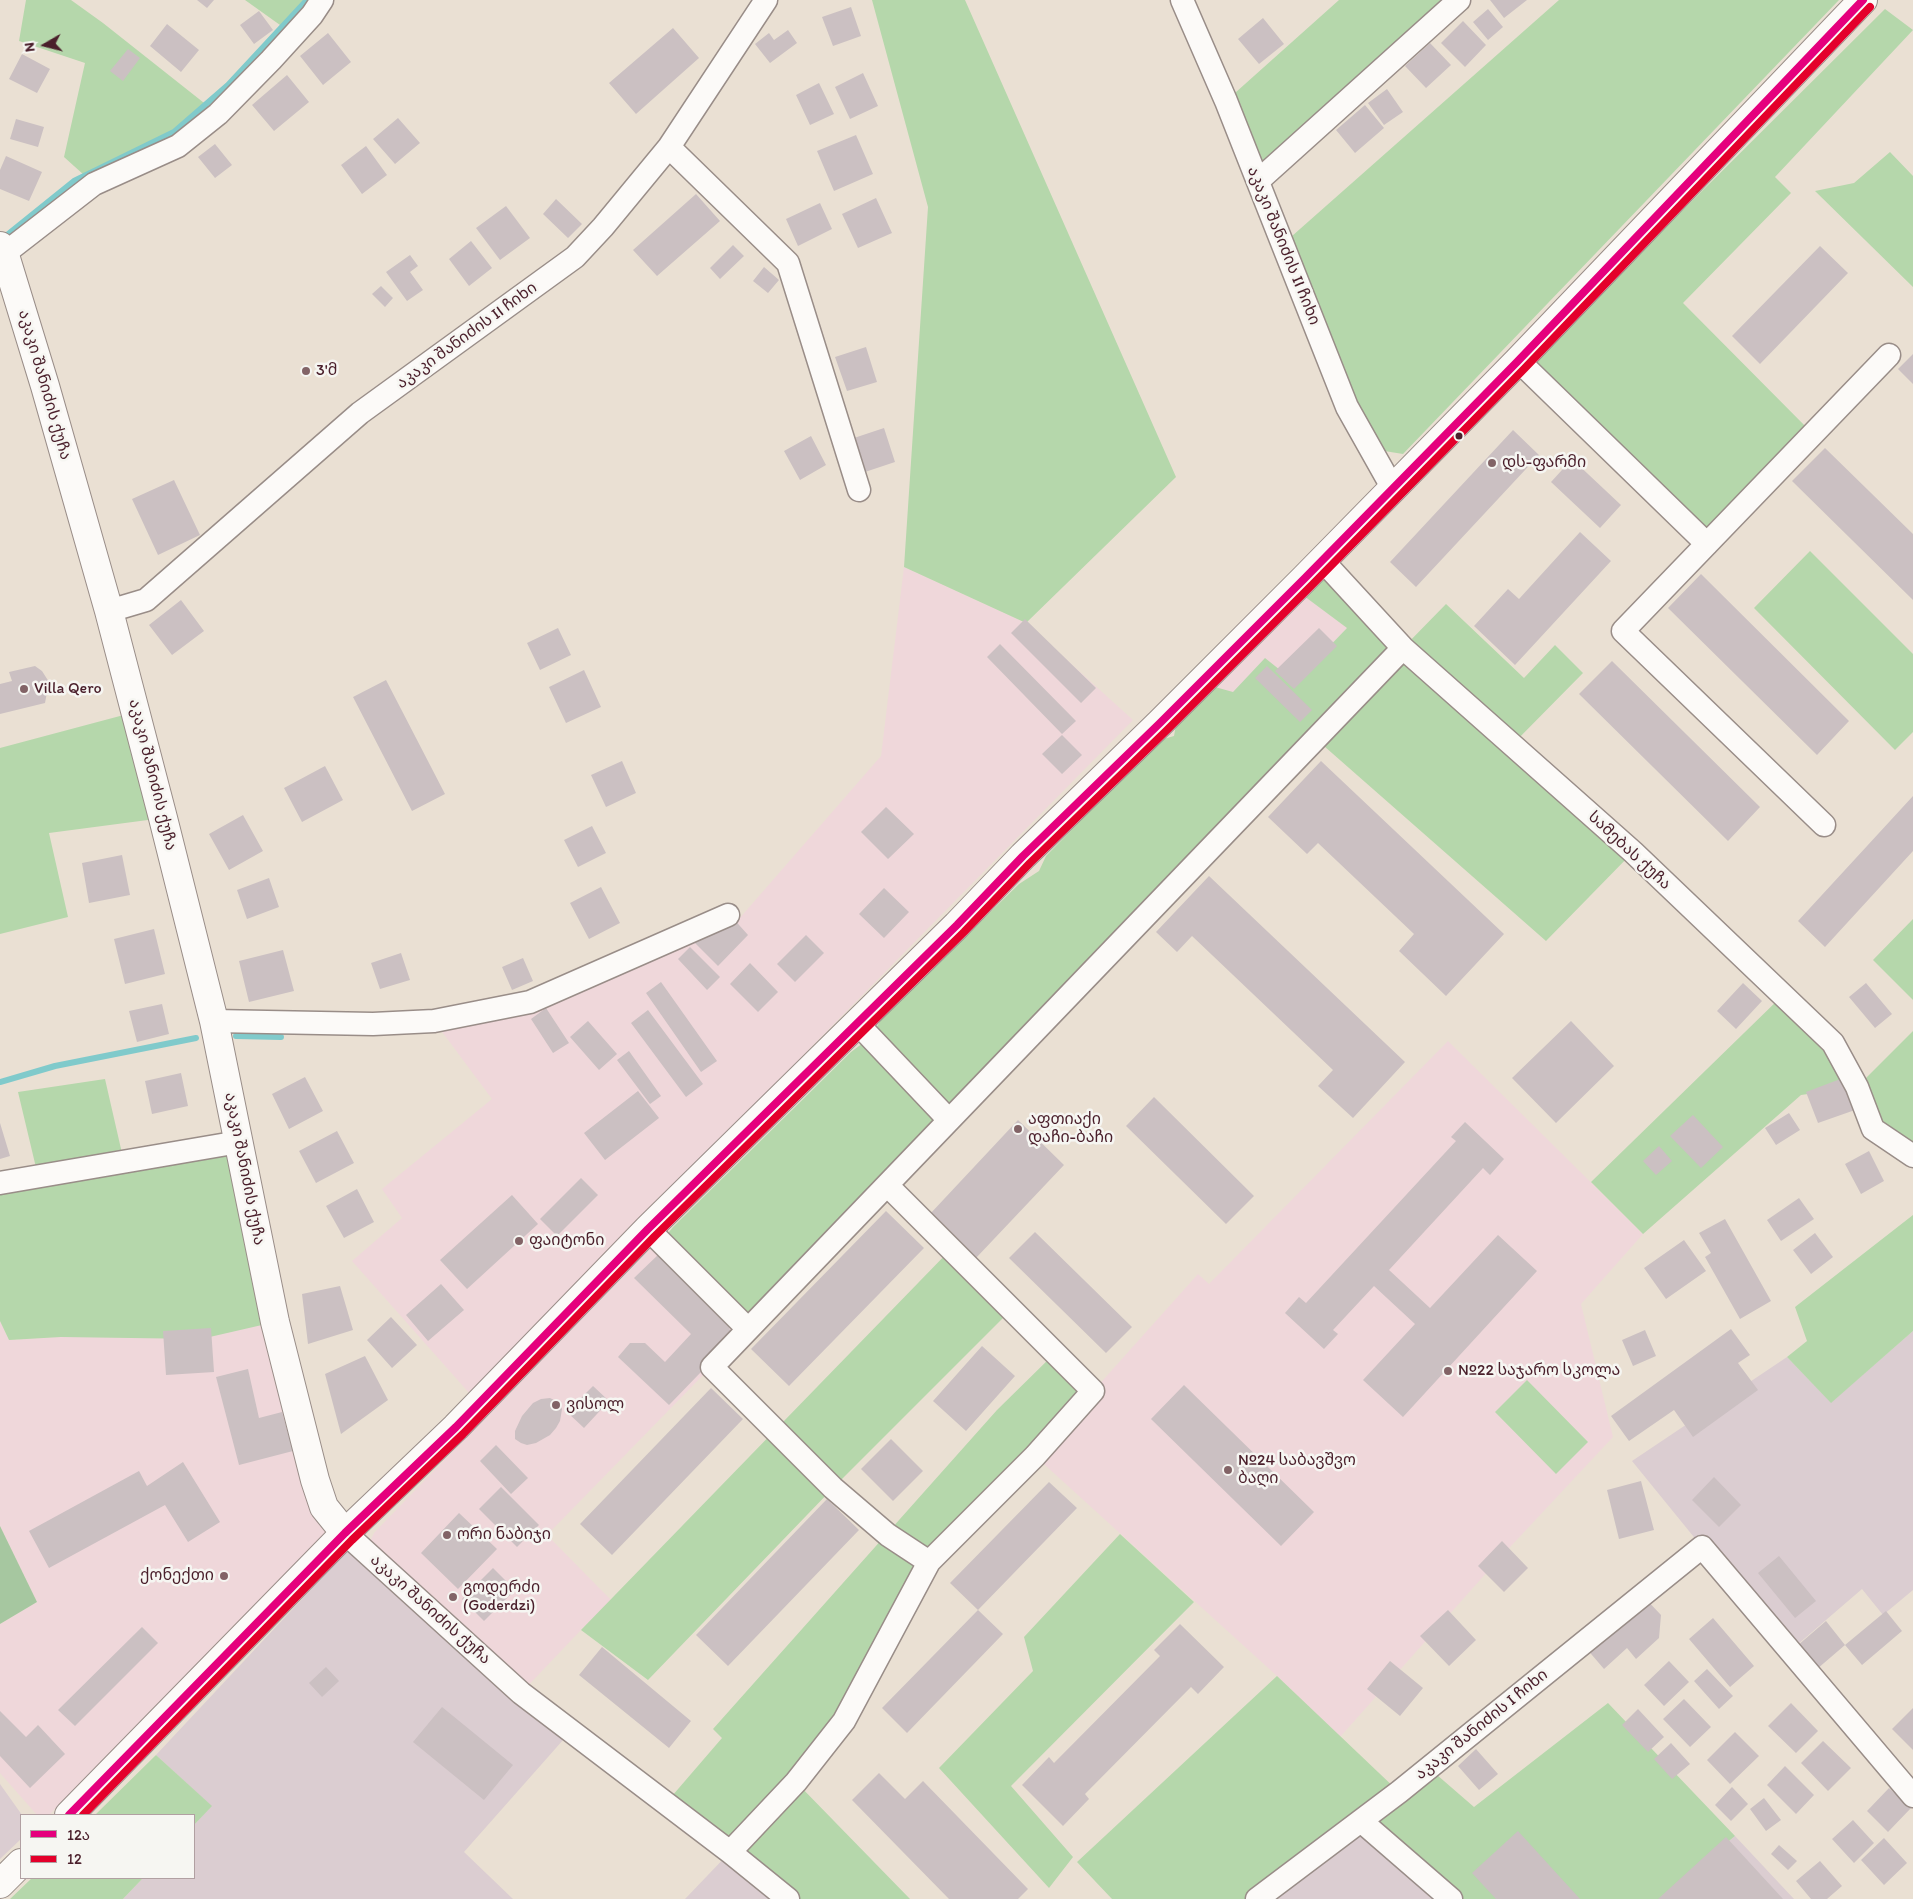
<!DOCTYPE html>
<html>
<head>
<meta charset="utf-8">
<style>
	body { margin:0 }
	#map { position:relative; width:1913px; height:1899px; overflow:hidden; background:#eae0d3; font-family:Itim,"Noto Sans Georgian",sans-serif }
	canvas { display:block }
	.legend { position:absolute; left:20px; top:1814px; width:175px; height:65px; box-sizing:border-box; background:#f6f6f2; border:1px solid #b1a0a2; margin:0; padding:6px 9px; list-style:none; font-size:15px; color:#4a1f2b }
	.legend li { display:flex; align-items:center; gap:10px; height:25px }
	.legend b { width:25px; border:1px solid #b1a0a2 }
	.north { position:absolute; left:20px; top:20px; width:50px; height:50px; -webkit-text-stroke:4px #f6f6f2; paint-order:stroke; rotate:262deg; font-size:14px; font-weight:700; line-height:20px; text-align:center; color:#4a1f2b }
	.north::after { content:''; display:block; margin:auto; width:18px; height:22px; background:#4a1f2b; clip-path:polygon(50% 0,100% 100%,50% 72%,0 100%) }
</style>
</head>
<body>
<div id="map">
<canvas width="1913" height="1899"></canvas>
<ul class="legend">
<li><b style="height:6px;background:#e5007d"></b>12ა</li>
<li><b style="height:6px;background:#e4002b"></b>12</li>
</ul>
<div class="north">N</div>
</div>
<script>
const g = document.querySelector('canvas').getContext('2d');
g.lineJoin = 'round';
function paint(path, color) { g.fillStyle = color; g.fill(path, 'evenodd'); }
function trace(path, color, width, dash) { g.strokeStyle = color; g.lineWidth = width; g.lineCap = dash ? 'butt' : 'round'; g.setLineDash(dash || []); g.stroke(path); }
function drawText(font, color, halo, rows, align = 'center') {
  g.font = font + ' Itim,"Noto Sans Georgian",sans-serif'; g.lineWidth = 5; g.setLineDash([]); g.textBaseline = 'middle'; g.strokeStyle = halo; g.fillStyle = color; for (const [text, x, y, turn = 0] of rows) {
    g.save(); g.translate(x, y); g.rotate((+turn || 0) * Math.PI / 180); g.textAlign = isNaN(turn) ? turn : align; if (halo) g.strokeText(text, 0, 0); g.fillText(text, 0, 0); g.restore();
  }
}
paint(new Path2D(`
	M904,567l122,56 107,97 -663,674 -118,-133 50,-43 -20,-29 110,-90 -58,-78 96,-19 208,-82 143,-164z
	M1305,596l42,32 -52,54 -62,11 -18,-6z
	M1448,1041l195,193 -62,70 32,133 -116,124 -157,176 -63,-61 -242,-220 163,-182 11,10z
	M661,1242l87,87 -201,206 64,65 -30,30 -60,63 -156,-142 9,-18 271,-281z
	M0,1321l9,19 266,-18 49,185 1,28 -276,280h-12l-37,-42v-149l37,-22 -37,-76z`), '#efd7da');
paint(new Path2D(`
	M1913,1331v259l-30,25 -21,-26 -72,62 -88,-104 -70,-86 155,-104 44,45z
	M365,1551l206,180 -107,121 49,47h-390l20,-21h51v-53l17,-19 -55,-51 190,-203z
	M0,1784l22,31 -1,24 -21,20z
	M1361,1821l90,78h-194z
	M1735,1836l59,63h-134z
	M730,1852l58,47h-103z`), '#dbcdd1');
paint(new Path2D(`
	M26,0h45l32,23 115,91 -124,70 -30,-27 21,-94 -66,-22z
	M245,0h77l-28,35z
	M872,0h93l211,477 -150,146 -122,-56 24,-360z
	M1339,0h120l-201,181 -32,-80z
	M1559,0h280l-436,454 -31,-5 -89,-205z
	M1885,9l28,21 -138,147 16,16 -108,110 130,131 -106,110 -175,-184z
	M1890,152l23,24v111l-98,-96 39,-8z
	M1810,551l103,103v78l-18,18 -141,-142z
	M1329,569l74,79 43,-44 78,74 31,-33 28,28 -71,72 121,107 -87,89 -230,-202 -568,590 -87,-87 12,-15 178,-175 20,-15 11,-19 137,-134 20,-13 7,-15 114,-116 14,-4 2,-11 39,-38 18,5 32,-34 30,24 52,-54 -43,-32z
	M135,712l28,106 -114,15 19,84 -68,17v-186z
	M1913,919v81l-40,-40z
	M1783,995l74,92 56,-56v125l-40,-27 -16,-42 -56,8 -158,139 -52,-52z
	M105,1079l19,83 115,-20 36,180 -74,17 -140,-2 -52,3 -9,-19v-138l38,-7 -20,-84z
	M1913,1215v116l-82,72 -44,-46 20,-16 -12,-34z
	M952,1248l60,61 -179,179 -185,192 -67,-50z
	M1055,1353l38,38 -164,171 -133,220 114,117h-122l-122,-96 56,-65 -9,-9 284,-319z
	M1527,1380l61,62 -32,32 -61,-62z
	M1120,1534l74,68 -183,184 62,71 -24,31 -110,-120 94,-97 -9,-34z
	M1277,1676l122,116 30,-24 45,39 134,-104 127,133 -76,63h-208l-90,-78 -104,78h-145l-35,-37z
	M156,1755l56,51 -18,19v-10h-99z
	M32,1878h111l-20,21h-113z`), '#b5d7ab');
paint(new Path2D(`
	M0,1526l37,76 -37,22z`), '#a6c7a0');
trace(new Path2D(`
	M2,239l72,-58 100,-49 54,-47 79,-85
	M236,1036l45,1
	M0,1082l55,-16 141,-28`), '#80cacb', 6);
paint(new Path2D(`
	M197,0h17l-7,8z
	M1490,0h37l-23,18z
	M851,7l10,29 -28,10 -11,-29z
	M1488,9l15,18 -15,13 -15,-18z
	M259,11l14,19 -19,14 -14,-19z
	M1263,18l21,26 -25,20 -21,-25z
	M1463,21l23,24 -21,22 -24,-24z
	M167,24l32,26 -18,22 -31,-26z
	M673,28l26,30 -63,56 -27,-31z
	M788,30l9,13 -27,20 -15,-19 14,-11 5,7z
	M328,33l23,29 -28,23 -23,-29z
	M1430,43l21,22 -25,23 -21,-22z
	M128,49l12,9 -17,23 -13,-10z
	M22,54l28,15 -13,24 -28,-14z
	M863,73l15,33 -28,13 -15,-32z
	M287,75l22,27 -35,29 -22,-26z
	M819,83l15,31 -24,11 -14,-30z
	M1387,89l16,23 -19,13 -16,-22z
	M1365,105l19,23 -29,25 -19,-23z
	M398,118l22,25 -25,21 -22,-25z
	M16,119l28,8 -6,20 -28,-8z
	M856,135l17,39 -39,17 -17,-40z
	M215,144l17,21 -17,13 -17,-21z
	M366,146l21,29 -25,19 -21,-29z
	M6,156l36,16 -13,29 -29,-12v-19z
	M696,194l24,27 -63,55 -24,-26z
	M876,198l16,35 -34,15 -16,-34z
	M556,199l26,25 -14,14 -25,-24z
	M820,203l12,26 -34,17 -12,-27z
	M506,206l24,32 -30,22 -24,-32z
	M471,241l21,27 -23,18 -20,-27z
	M733,245l11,11 -24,23 -10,-11z
	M1820,246l28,27 -88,91 -28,-28z
	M410,255l8,11 -8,6 13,18 -16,11 -21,-29z
	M764,267l15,13 -11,13 -15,-12z
	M381,286l12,12 -8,9 -13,-13z
	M866,347l11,35 -30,9 -12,-34z
	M1913,354v30l-15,-15z
	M884,428l11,34 -30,10 -11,-34z
	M1513,430l26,25 -123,132 -26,-25z
	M811,436l15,29 -26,15 -16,-29z
	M1825,448l88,86v66l-121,-119z
	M1572,459l49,46 -21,23 -49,-46z
	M174,480l26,55 -42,20 -26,-56z
	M1580,532l31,29 -96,104 -41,-39 34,-37 11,10z
	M1701,574l148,147 -32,34 -149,-147z
	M181,600l23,31 -32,24 -23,-30z
	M1025,619l71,69 -15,15 -70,-70z
	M558,628l13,27 -31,15 -13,-27z
	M1319,628l18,18 -43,43 -19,-18z
	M1000,644l76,77 -14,13 -75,-77z
	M1612,661l148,146 -32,34 -149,-147z
	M35,666l7,5 7,11 -4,21 -45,11v-30l12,-3 -3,-9z
	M1267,666l45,44 -12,12 -45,-44z
	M584,670l17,37 -35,16 -17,-36z
	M386,680l59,114 -33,17 -59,-114z
	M1062,735l20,20 -20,19 -20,-20z
	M622,761l14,32 -30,14 -15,-32z
	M1321,761l183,173 -58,62 -47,-45 15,-17 -96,-91 -11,11 -39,-37z
	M325,766l18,34 -41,22 -18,-34z
	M1913,796v55l-88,96 -27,-26z
	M886,807l28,27 -26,25 -27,-27z
	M243,815l20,36 -34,19 -20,-36z
	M592,826l14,27 -28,14 -14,-27z
	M122,855l8,40 -41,8 -7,-40z
	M1209,876l196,186 -52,56 -35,-32 15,-16 -141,-134 -15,16 -21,-20z
	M269,878l10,29 -32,12 -10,-29z
	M601,887l19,36 -31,16 -19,-36z
	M884,888l25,24 -25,26 -25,-24z
	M731,916l17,19 -30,31 -26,-26z
	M154,929l11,45 -40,10 -11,-45z
	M806,935l18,18 -29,29 -18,-18z
	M690,947l30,30 -13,13 -29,-31z
	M283,950l11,41 -45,11 -10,-41z
	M401,953l9,27 -30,9 -9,-26z
	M523,958l10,23 -21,9 -10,-23z
	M750,963l28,29 -20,20 -28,-28z
	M661,982l56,79 -16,11 -55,-79z
	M1743,983l19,18 -26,28 -19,-18z
	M1866,983l26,31 -17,14 -26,-31z
	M162,1004l7,30 -32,8 -8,-31z
	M546,1008l23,35 -16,10 -22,-34z
	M648,1010l55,74 -17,13 -55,-74z
	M588,1021l29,33 -18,16 -29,-33z
	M1571,1021l43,45 -58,57 -44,-45z
	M629,1051l32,45 -11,8 -33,-44z
	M181,1073l7,33 -36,8 -7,-33z
	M305,1077l18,34 -34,18 -17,-35z
	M1843,1078l12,32 -37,13 -12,-31z
	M638,1091l21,27 -54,42 -21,-27z
	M1154,1097l100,99 -28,28 -100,-98z
	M1789,1113l11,17 -24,15 -11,-17z
	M1693,1115l30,32 -22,21 -31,-32z
	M1018,1120l46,45 -88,93 -46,-44z
	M1465,1122l39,37 -14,16 -7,-7 -94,102 41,38 68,-73 39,36 -134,146 -40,-37 52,-56 -41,-38 -41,44 5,4 -14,15 -39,-36 14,-16 7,6 150,-162 -5,-4z
	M0,1123l10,33 -10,3z
	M337,1131l17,32 -38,20 -17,-32z
	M1659,1146l13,15 -16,14 -13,-14z
	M1869,1151l15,30 -23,13 -16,-30z
	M581,1178l17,17 -41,41 -17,-17z
	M357,1189l17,33 -30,16 -18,-32z
	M512,1195l26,29 -71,65 -27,-29z
	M1799,1198l15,21 -33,22 -14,-21z
	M886,1211l38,37 -135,138 -38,-37z
	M1725,1219l46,82 -31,18 -35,-62 6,-4 -12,-20z
	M1035,1232l97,95 -26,26 -97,-95z
	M1815,1233l18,24 -22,17 -18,-24z
	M1684,1240l22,31 -40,28 -22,-31z
	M660,1253l68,68 4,19 -63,65 -51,-48 12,-14h15l20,19 26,-28 -57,-56z
	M441,1284l23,26 -36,31 -22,-26z
	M340,1286l13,44 -45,14 -6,-50z
	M391,1317l26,28 -25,23 -25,-28z
	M211,1328l3,44 -48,3 -3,-44z
	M1731,1329l19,26 -12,8 20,27 -65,47 -19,-27 -45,31 -18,-25z
	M1645,1330l11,26 -23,10 -11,-26z
	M982,1346l33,30 -49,55 -33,-30z
	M365,1356l23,44 -47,34 -16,-60z
	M248,1369l11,49 23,-6 11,39 -54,14 -23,-88z
	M1184,1385l130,127 -33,34 -130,-127z
	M593,1386l16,15 -25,27 -17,-16z
	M711,1388l32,31 -131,136 -32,-31z
	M550,1398l8,4 4,7 -2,12 -4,7 -6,7 -14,8 -9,2 -6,-2 -6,-4v-8l7,-15 11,-13 8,-4z
	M891,1439l32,32 -30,30 -32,-32z
	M496,1445l32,33 -17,16 -31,-33z
	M183,1462l37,60 -32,20 -23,-37 -116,63 -20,-37 110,-60 8,15z
	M1714,1477l27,28 -22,22 -27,-27z
	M1641,1481l13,49 -35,9 -12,-49z
	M1049,1482l28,26 -99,102 -28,-27z
	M501,1487l38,38 -22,22 -38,-38z
	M827,1499l32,31 -131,136 -32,-31z
	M459,1513l38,36 -39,40 -37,-36z
	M1502,1541l26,27 -24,24 -26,-26z
	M1779,1556l37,45 -21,17 -37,-45z
	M493,1568l22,22 -31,31 -22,-22z
	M1643,1596l18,19 -2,23 -23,21 -9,-11 -23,21 -18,-21z
	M978,1610l25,24 -96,99 -25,-25z
	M1448,1610l28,30 -27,26 -29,-30z
	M1886,1611l16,20 -40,34 -17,-20z
	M1713,1618l41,48 -24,21 -41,-48z
	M1826,1621l19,24 -28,24 -20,-23z
	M1180,1624l44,43 -26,27 -7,-7 -106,107 4,5 -26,27 -41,-41 27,-28 5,6 106,-107 -6,-6z
	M142,1627l16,16 -83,83 -17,-16z
	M602,1647l89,74 -22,27 -90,-73z
	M1390,1661l33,27 -23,28 -33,-27z
	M1669,1661l20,21 -25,24 -20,-21z
	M326,1667l13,14 -17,16 -13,-14z
	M1707,1669l26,27 -14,13 -25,-28z
	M1684,1699l27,28 -21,20 -27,-28z
	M1791,1703l27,28 -22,22 -28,-27z
	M442,1707l71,58 -29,35 -71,-58z
	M1913,1708v42l-21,-21z
	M1638,1709l26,28 -16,15 -26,-27z
	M0,1711l26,26 12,-12 27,29 -35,34 -30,-32z
	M1735,1732l24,24 -29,28 -23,-24z
	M1823,1741l28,27 -23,23 -27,-28z
	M1671,1743l19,21 -18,15 -18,-20z
	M1476,1749l22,25 -19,16 -21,-24z
	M1785,1766l29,29 -18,19 -29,-29z
	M879,1773l26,26 18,-18 105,108 -10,10h-69l-97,-99z
	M1732,1787l16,17 -17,17 -16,-16z
	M1889,1788l22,20 -23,24 -21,-21z
	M1764,1798l17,22 -15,11 -16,-22z
	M1853,1820l21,23 -20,20 -22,-24z
	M1518,1831l62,68h-84l-24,-26z
	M1726,1837l57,62h-125z
	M1884,1838l23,25 -23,22 -23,-25z
	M1779,1845l18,16 -9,9 -17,-16z
	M1820,1861l22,25 -15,13h-16l-15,-18z`), '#cbc0c2');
const street = new Path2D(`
	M1182,0l44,101 121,306 45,80
	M669,147l119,116 71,227
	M1258,181l201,-181
	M0,257l94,-73 84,-38 40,-32 53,-54 41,-45 10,-15
	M1517,362l11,8 179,174
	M1322,560l81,88 230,204 200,191 24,44 16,42 40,27
	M109,611l37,-11 214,-187 215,-156 28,-30 66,-80 97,-147
	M1824,825l-201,-194 266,-276
	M214,1021l159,3 61,-3 96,-19 198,-87
	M857,1023l92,97
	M0,1183l239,-41
	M648,1229l100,100
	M345,1533l176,160 209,159 58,47
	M929,1562l-41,-27 -55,-47 -121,-121 691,-719
	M1361,1821l90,78
	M730,1852l66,-70 48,-61 85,-159 106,-106 58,-65 -206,-206
	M1257,1899l142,-107 303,-245 211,249`);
const secondary = new Path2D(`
	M0,246l4,6 41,134 64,225 54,207 51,203 61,301 40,158 9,27 21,26`);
const primary = new Path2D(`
	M69,1815l276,-282 111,-106 192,-198 309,-304 66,-69 137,-133 145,-145 212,-216 346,-362
	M0,1884l21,-21`);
trace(street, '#998d88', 25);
trace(secondary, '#998d88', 30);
trace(primary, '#998d88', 30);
trace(street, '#fcfaf8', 22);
trace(secondary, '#fcfaf8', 28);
trace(primary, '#fcfaf8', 28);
trace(new Path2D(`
	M69,1815l276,-282 111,-106 192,-198 309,-304 66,-69 137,-133 145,-145 212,-216 346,-362`), '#e5007d', 8);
trace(new Path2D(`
	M83,1815l269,-275 111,-106 192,-198 309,-304 66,-69 137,-133 145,-145 212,-216 346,-362`), '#e4002b', 8);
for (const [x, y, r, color] of [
	[306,371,5,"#826366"],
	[1459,436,4.5,"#4a1f2b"],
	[1492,463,5,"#826366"],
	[24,689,5,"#826366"],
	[1018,1129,5,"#826366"],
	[519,1241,5,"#826366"],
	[1448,1371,5,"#826366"],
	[556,1405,5,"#826366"],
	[1228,1470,5,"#826366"],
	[447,1535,5,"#826366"],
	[224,1576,5,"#826366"],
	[453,1597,5,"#826366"]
]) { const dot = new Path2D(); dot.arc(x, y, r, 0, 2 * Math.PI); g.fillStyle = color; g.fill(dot); trace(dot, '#f6f6f2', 2); }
drawText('16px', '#4a1f2b', '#f6f6f2', [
	["აკაკი შანიძის II ჩიხი",1283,246,68],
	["აკაკი შანიძის II ჩიხი",467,336,-36],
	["აკაკი შანიძის ქუჩა",44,385,74],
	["აკაკი შანიძის ქუჩა",152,775,76],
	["სამებას ქუჩა",1629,851,43],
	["აკაკი შანიძის ქუჩა",244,1169,79],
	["აკაკი შანიძის ქუჩა",430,1610,42],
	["აკაკი შანიძის I ჩიხი",1482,1725,-39]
]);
drawText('16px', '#4a1f2b', '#f6f6f2', [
	["3'მ",316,371],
	["დს-ფარმი",1502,463],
	["Villa Qero",34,689],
	["აფთიაქი",1028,1120],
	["დაჩი-ბაჩი",1028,1138],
	["ფაიტონი",529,1241],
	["№22 საჯარო სკოლა",1458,1371],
	["ვისოლ",566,1405],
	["№24 საბავშვო",1238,1461],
	["ბაღი",1238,1479],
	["ორი ნაბიჯი",457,1535],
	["ქონექთი",214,1576,"right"],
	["გოდერძი",463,1588],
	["(Goderdzi)",463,1606]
], 'left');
</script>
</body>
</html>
